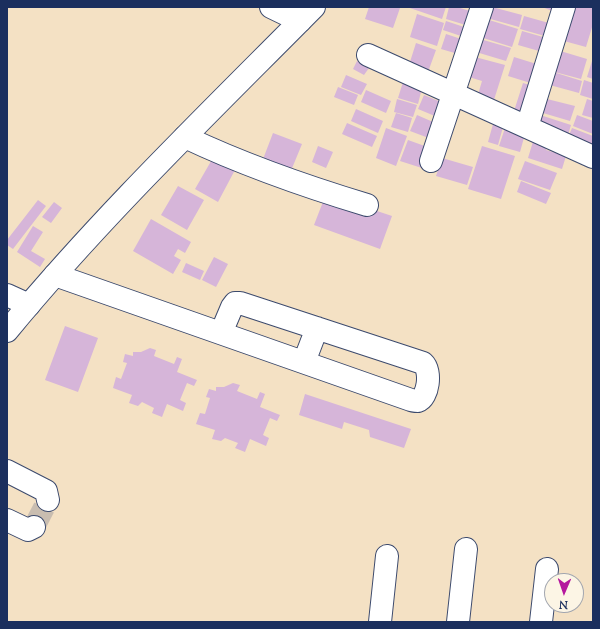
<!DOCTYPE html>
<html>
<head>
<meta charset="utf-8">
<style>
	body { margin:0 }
	#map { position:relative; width:600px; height:629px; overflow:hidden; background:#f4e1c4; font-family:"Sorts Mill Goudy",serif }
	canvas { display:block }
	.frame { position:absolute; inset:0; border:8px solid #1b2f5e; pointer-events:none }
	.north { position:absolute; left:544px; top:573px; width:40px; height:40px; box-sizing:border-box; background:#fcf5e5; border:1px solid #a2a6af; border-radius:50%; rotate:182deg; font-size:11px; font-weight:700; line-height:16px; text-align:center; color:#1b2f5e }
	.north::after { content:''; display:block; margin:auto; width:14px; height:18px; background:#b5179e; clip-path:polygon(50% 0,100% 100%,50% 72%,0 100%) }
</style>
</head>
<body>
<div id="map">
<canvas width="600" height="629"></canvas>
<div class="frame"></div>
<div class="north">N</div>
</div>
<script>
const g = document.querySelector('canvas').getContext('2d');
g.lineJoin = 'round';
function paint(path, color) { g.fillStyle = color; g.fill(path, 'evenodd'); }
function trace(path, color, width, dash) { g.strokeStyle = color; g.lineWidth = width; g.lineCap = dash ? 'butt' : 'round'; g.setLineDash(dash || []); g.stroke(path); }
paint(new Path2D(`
	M369,7l31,1 -7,20 -28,-9z
	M407,7h39l-4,12z
	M449,7h8l16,5 -4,14 -23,-7z
	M492,7l30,8 -3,12 -32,-9z
	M542,7h21l-3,7z
	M575,7h18v17l-7,23 -22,-6z
	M417,14l27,9 -7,23 -27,-9z
	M524,16l32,9 -4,13 -32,-9z
	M486,19l32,10 -6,18 -32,-10z
	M446,21l24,8 -3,9 -24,-8z
	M522,31l28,8 -4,14 -28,-8z
	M446,34l24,8 -5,14 -24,-7z
	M480,39l31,9 -5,13 -30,-9z
	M416,43l20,7 -8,22 -19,-7z
	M557,50l30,9 -6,20 -30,-8z
	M475,57l30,8 -12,38 -16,-5 5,-17 -13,-4z
	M514,57l29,9 -6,19 -29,-9z
	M357,61l12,7 -5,7 -11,-6z
	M592,61h1v18l-6,-2z
	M550,71l32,10 -3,12 -33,-9z
	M346,75l21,9 -6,11 -20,-8z
	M584,80l9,3v16l-13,-4z
	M403,82l19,6 -4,16 -20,-6z
	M523,83l13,4 -8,28 -14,-4z
	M338,87l20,8 -4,10 -20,-8z
	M366,90l25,11 -5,12 -25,-11z
	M424,95l24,10 -6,14 -24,-10z
	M397,99l20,6 -4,12 -19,-5z
	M547,99l28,7 -5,15 -27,-8z
	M587,99l6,2v17l-11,-3z
	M356,109l27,12 -5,12 -27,-12z
	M396,113l16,5 -4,14 -17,-5z
	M537,114l34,11 -4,13 -33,-11z
	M417,115l23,10 -6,15 -24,-9z
	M577,115l16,6v13l-20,-8z
	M495,117l10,3 -7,25 -10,-3z
	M347,123l30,13 -5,11 -30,-13z
	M386,128l21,8 -11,30 -20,-8z
	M505,128l20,6 -5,18 -21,-6z
	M572,128l21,8v14l-26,-10z
	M273,133l29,11 -14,34 -28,-11z
	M535,135l14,5 -3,10 20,6 -4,13 -34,-11z
	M408,140l25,9 -8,20 -25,-8z
	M318,146l15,6 -7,16 -14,-6z
	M482,146l33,10 -14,43 -33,-10z
	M214,156l22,12 -18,34 -23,-13z
	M442,158l31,9 -6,18 -31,-9z
	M525,161l32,12 -7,17 -32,-11z
	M521,181l30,12 -5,11 -29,-12z
	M178,186l26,14 -17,30 -26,-15z
	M326,194l66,22 -12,33 -66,-24z
	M38,200l8,6 -33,43 -6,-4v-5z
	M54,202l8,6 -11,15 -9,-6z
	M151,219l40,23 -6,11 -7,-4 -4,7 7,4 -8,14 -40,-23z
	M33,226l10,6 -12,19 14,8 -5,8 -23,-15z
	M214,257l14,7 -12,23 -14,-7z
	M186,263l18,8 -4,9 -18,-8z
	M65,326l33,12 -20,54 -33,-12z
	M150,348l6,2 -2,6 20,8 3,-7 5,2 -5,13 20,8 -3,6 -7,-3 -7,17 6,3 -3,8 -16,-7 -5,13 -10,-4 2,-5 -12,-6 -4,4 -9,-3 3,-8 -19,-7 3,-11 5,2 6,-16 -4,-1 2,-8 8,2v-4h8z
	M233,383l7,2 -3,6 20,8 3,-7 5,2 -5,13 20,8 -3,6 -7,-3 -7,17 6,3 -3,8 -16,-7 -5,13 -10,-4 3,-5 -13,-5 -4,3 -9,-2 3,-9 -19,-6 4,-11 5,1 5,-16 -4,-1 3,-8 7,2v-4h8z
	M305,394l106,35 -7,19 -34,-11 -1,-7 -25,-8 -2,7 -43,-14z`), '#d6b5d9');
trace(new Path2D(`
	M34,527l14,-27`), '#c9bdb0', 22, [22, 11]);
const minor = new Path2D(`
	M271,7l29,14
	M368,55l225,102
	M527,127l37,-120
	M185,137c59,28 119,49 182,68
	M431,161l51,-154
	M55,275l356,125c2,1 5,1 7,1 10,-3 14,-30 5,-38l-183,-60h-5l-3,4 -11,26
	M7,295l22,10
	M304,362l13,-34
	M7,471l39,20 2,9
	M7,520l21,10 6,-3
	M380,622l7,-66
	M458,622l8,-73
	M541,622l6,-53`);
const major = new Path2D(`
	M7,331c95,-115 202,-218 307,-324`);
trace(minor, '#3c4a6d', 24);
trace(major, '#3c4a6d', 24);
trace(minor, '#fff', 22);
trace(major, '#fff', 22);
</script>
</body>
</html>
